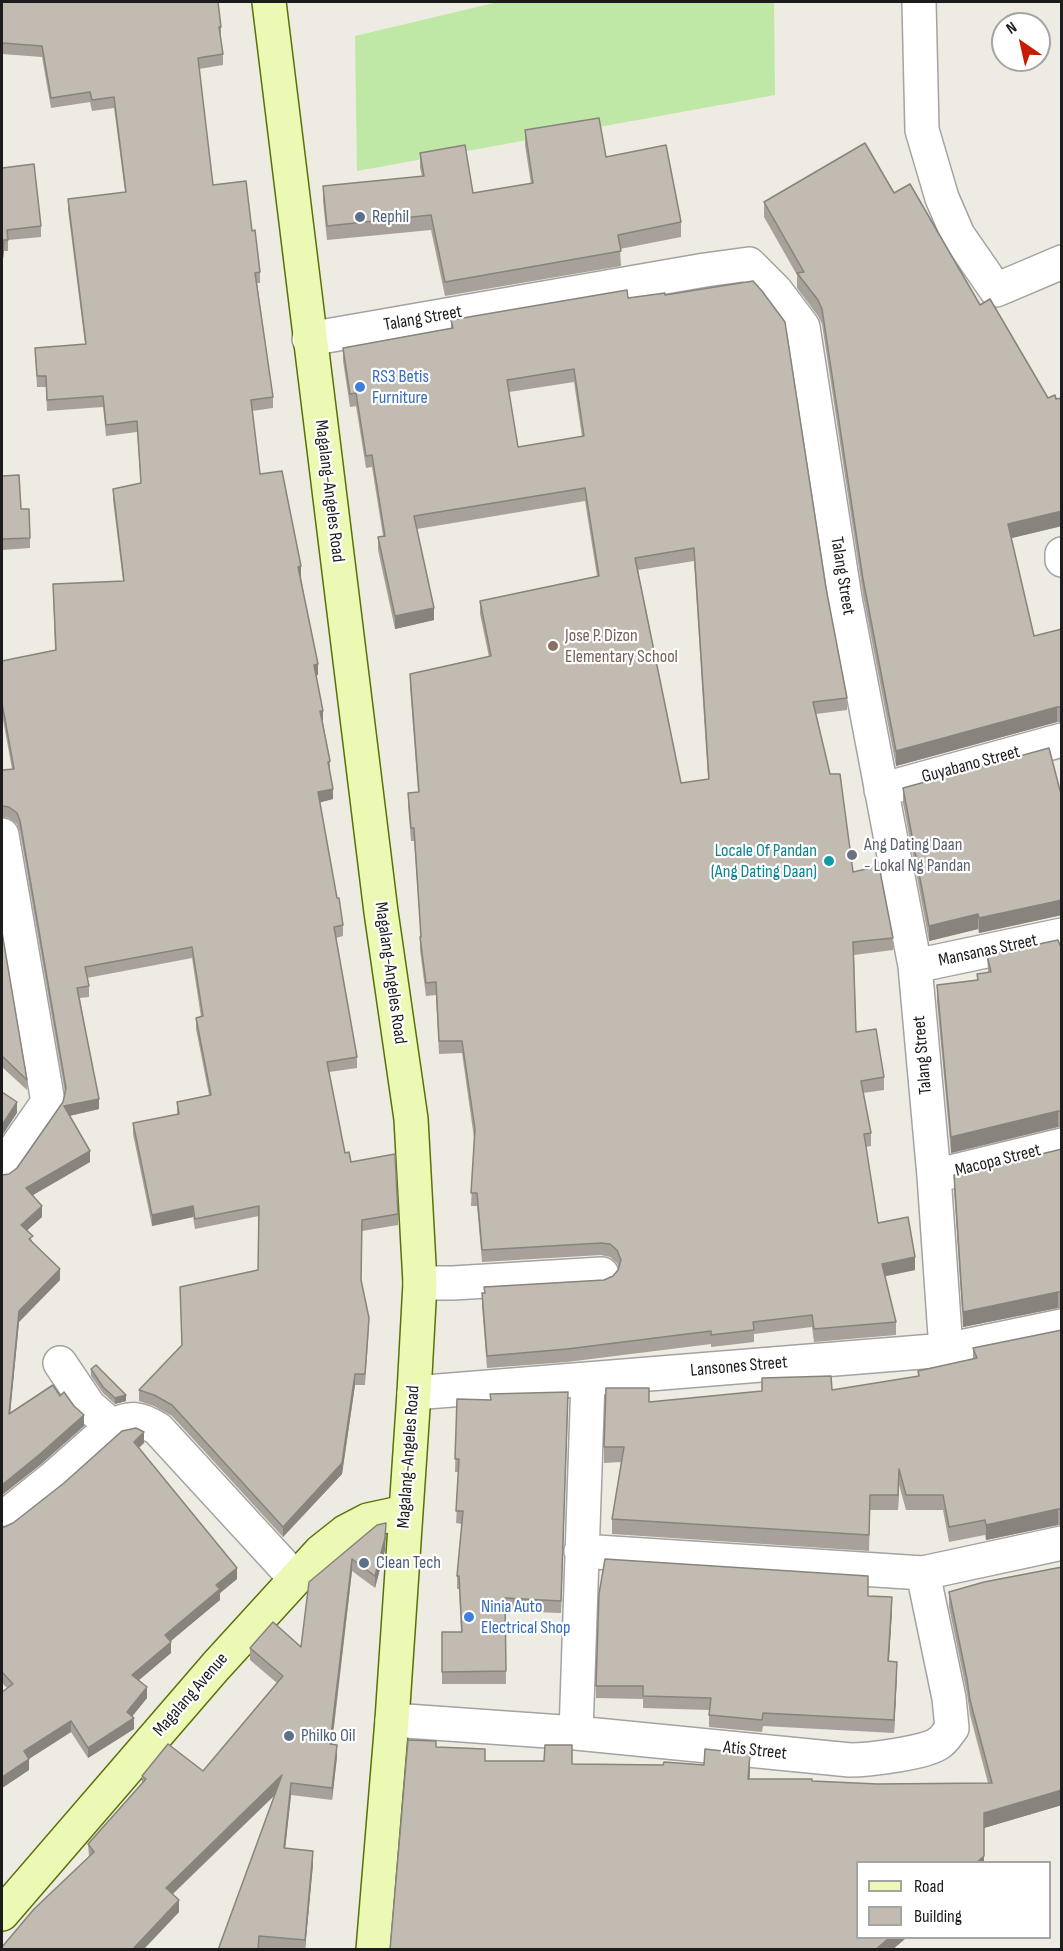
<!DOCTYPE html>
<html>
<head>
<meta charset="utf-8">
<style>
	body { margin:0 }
	#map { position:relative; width:1063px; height:1951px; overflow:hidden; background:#eeebe2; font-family:"Sofia Sans Condensed",sans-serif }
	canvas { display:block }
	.frame { position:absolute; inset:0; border:3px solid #1c1c1c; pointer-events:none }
	.legend { position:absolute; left:856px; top:1861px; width:195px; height:78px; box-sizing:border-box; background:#fff; border:2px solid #a4a4a4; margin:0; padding:8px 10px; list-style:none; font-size:18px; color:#1c1c1c }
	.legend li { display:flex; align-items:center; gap:12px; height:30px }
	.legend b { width:30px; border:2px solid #a4a4a4 }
	.north { position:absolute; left:991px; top:12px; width:60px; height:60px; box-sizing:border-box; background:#fff; border:2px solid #a4a4a4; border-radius:50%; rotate:326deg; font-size:16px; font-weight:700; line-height:24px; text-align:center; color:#1c1c1c }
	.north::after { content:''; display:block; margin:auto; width:21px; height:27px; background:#c81c01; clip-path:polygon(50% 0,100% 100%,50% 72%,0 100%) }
</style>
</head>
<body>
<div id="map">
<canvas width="1063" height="1951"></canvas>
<div class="frame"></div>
<ul class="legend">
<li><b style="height:8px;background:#ecf9b5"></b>Road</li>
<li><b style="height:16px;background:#c2bbb2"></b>Building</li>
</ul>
<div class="north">N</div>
</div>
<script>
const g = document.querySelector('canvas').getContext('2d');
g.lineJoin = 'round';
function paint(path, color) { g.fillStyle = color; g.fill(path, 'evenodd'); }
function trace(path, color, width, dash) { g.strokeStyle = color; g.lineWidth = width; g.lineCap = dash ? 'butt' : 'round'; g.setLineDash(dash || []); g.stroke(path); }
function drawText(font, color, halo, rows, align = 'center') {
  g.font = font + ' "Sofia Sans Condensed",sans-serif'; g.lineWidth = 4.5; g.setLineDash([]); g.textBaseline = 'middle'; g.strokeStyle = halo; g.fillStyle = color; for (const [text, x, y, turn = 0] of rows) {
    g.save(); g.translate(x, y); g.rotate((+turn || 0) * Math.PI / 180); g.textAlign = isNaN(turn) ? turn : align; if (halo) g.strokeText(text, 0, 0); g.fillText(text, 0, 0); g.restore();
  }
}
paint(new Path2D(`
	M498,2h276l1,93 -418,76 -2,-135z`), '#bfe8a7');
const street = new Path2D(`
	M919,2l3,128 20,68 16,37 38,55 66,-28
	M309,339l396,-69 44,-6 27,27 27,36 42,271 70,368 19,210 12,174
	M1062,554v6
	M881,790l181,-50
	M2,835l46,267 -46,66
	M915,966l147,-31
	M934,1176l128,-31
	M420,1283h33l149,-9
	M414,1393l532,-43 116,-24
	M112,1426c19,-10 28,-8 46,3l137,149
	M2,1519l50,-40 60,-53 -23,-20 -29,-43
	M581,1551l342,22 139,-30
	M392,1720l184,13 274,27c17,0 77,-7 89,-17 5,-3 9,-10 13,-15l-3,-30 -26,-125
	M576,1733l12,-353`);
const secondary = new Path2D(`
	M269,2l112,910 30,207 9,164 -6,110 -22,327 -19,230
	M2,1914l214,-248 105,-115 24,-19 23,-12 37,-8`);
trace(street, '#a3a3a3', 36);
trace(secondary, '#577205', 36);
trace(street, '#fff', 33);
trace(secondary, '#ecf9b5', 33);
paint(new Path2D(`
	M2,2l219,25v11l2,16v11l-24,4 14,116 39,46 8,41v11h-3l16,114v11l-21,3 8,63 41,103 17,98h-2l7,47 7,39v11l3,27 -13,3 17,96 6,27v11l-7,2 21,119v11l-28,4 16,81 6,9 47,52v11l-36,6 -1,50 8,47 -4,57h-10l-13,89 -59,63 -111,-121 -18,-10 -15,-5v-11l43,-44 -2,-59 78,-17 1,-54 -64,13 -2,-12 -41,9 -19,-92v-11l44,-9v-12l32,-7 -13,-66v-11l5,-1 -9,-59 -105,20 2,8v11l-9,1 19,111 -29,7 20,46 -57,33 9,22 -15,13 6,13 27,37 -41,42 -9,91 50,-17 24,30 -44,39 -38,30v-320l7,-1 8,-6 46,-66 2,-9 -45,-261 -3,-8 -8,-6 -7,-1v-47l10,-1 -10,-55v-53l53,-11 -2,-66 70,-3 -10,-81v-11l28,-6 -4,-51 -31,4 -3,-29 -56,4 -1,-24h-9l-2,-39 50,-4 -17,-134v-11l57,-7 -11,-84 -22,3 -2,-9 -39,6 -9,-51 -40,-3z
	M525,130l81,27 75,65v15l-61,12 1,17 -176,30 -14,-66 -104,10 -4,-39v-15l99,-10 -2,-8v-15l53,40 58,-9 -6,-39z
	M2,168l39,58v11l-33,3v11h-4l-2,16z
	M894,193l86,112 68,93 8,1 6,127 -51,12 23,98 28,-7v93h-5l-161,44 -33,-171 -41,-271 -4,-8 -21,-28v-13l-33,-58v-15z
	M665,295l161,293 21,110v12l-31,4 37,158 40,66v12l-39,5 2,77 28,45v13l-21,3 8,40v13l-5,1 12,76 37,47 -30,6 11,46v13l-82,7 -2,-15 -58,7v8l-43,5v-3l-144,18 -80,6 -5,-62v-13l122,-13 9,-4 5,-6 1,-2 -2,-5 -7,-6 -9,-2 -119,7 -5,-56h-6l3,-68 -12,-85 -23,1 -3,-59 -10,1 -6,-46v-13h1l-7,-96h-3l-3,-36v-12l10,-1 -8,-105v-13l79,-17 -9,-43v-13l117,-25 -12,-75 -168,28 17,91 -39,9 -17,-79v-13l5,-1 -11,-69 -6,1 -10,-62 -6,1 -7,-46v-13l108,-20v-8l177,-22zM574,382l8,55 -64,10 -9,-55zM694,561l14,218 -27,4 -43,-213z
	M2,476l19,33 9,29v10l-28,2z
	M903,788l159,10v117l-83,18 -1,-4 -49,12 -26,-138z
	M2,932l25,148v10l-25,-23z
	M1062,950v177h-4l-107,26 -14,-152v-16l40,-5v-6l11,-1 -1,-18z
	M1062,1149v159h-4l-95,19 -9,-136v-16z
	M1062,1330v195h-4l-72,15 -1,-5 -36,7 -6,-32h-37l-7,-25 -1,25h-28l-1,41 -257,-17v-15l9,-57 -17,1v-16l45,-45 183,-12 86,-13v-6l55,-12v-11z
	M91,1369l35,32 -11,3 -12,-11 -12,-17z
	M490,1394l78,11 -7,208 -56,-2 1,73h-64v-52h19l-2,-43h-2v-13l5,-52 -6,-1 3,-51h-4l2,-73 33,1z
	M144,1443l-5,5 98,131 -17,14v7l-50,41 1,12 -32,27 8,18 -15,18 2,13 -46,29 -17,-26 -42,27v11l-27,18v-96l5,-4 -5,-5v-157l2,1 9,-4z
	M386,1535l-1,15 -10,38 -23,-17 -20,174 5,12 -5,43 -41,-5 -6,53 28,16 -8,86 -46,-1 -41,1 57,-155 -102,99 6,18 -36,38h-141v-3l87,-90 -1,-13 54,-61v-7l61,-5 74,-88 -27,-23v-12l51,-1 8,-65z
	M1062,1567v238l-78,23v35l-78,75 -14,12h-502l2,-14 44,-189 49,14 265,8v10l127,5 111,-1 -18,-68 -3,-21 -18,-87v-15z
	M868,1596l24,14 -3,51 8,13 -3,59 -131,-7 -1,6 -53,-5v-17l-66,-2v-9l-47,-1v-12z`), '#a7a199');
paint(new Path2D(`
	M4,240v11l-2,16v-11z
	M1062,511v15l-54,13v-15z
	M301,566v11l-3,1v-11z
	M434,608v12l-39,9v-13z
	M318,664v11l-4,1v-11z
	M1057,707v15l-161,44v-15z
	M320,711h3v10l-3,1z
	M333,789v10l-15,4v-11z
	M1062,900v15l-83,18v-15z
	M978,914v15l-49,12v-15z
	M99,1099v10l-35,8v-11z
	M17,1102v11l-15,23v-11z
	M1058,1111v16l-107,26v-16z
	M90,1151v11l-64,37v-11z
	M42,1206v11l-21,19v-11z
	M193,1206v11l-41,9v-11z
	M915,1257v13l-33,7v-13z
	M60,1269v11l-41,42 -10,103v-11l10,-103z
	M1058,1292v16l-95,19v-15z
	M355,1374v11l-13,89 -59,63v-10z
	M126,1395v6l-11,3v-6z
	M84,1415v11l-44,39 -38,30v-10z
	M144,1432v11l-10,9v-10z
	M899,1469v16l-1,25v-15z
	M1058,1509v16l-72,15v-15z
	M386,1523l-1,27 -10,38v-12z
	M352,1559v12l-22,186v-13z
	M237,1568v11l-17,14v7l-55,46v-11l51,-50z
	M892,1597v13l-4,64v-13z
	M171,1642v11l-39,33v-11z
	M897,1662v12l-3,59v-13z
	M147,1687v11l-20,25 7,-5v11l-46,29v-10l39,-36z
	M71,1721v11l-47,30v-11z
	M337,1745v12l-5,43v-12z
	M750,1754v15l-2,25v-15z
	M29,1759v11l-27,18v-11z
	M282,1775v13l-116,112v-12z
	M291,1783v12l-7,65v-12z
	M1062,1790v15l-78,23v-15z
	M313,1851v13l-8,86v-10z
	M984,1856v7h-8z
	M179,1900v12l-36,38h-11z
	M889,1938h17l-14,12h-17z`), '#88837d');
const building = new Path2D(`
	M2,2h216l3,25h-2l4,27 -25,4 15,127 33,-4 6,50 3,-1 5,42 -5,1 18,124 -22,3 9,74 22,-3 19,95 -3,1 20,97 -4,1 9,46h-3l10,50 -2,1 5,27 -15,3 19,106h2l4,27 -9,2 23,130 -30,5 18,91 4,-1 2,10 44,-8 3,60 -36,6 -1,60 8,38 -4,56h-10l-13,89 -59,64 -111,-122 -18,-10 -15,-5 43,-45 -2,-58 78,-17 1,-64 -64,13 -2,-13 -41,9 -19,-92 46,-9 -2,-12 34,-7 -15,-77 7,-2 -11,-69 -107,20 4,19 -12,2 22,111 -35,7 26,45 -64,37 16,18 -21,19 12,11 -4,3 31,30 -41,42 -10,103 44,-29 7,11 4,-4 10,14 10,9 -44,39 -38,31v-310l7,-1 8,-6 46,-66 3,-14 -46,-267 -3,-8 -8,-6 -7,-1v-36l12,-1 -12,-66v-42l54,-11 -3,-66 71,-3 -11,-92 28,-6 -4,-62 -31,4 -3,-29 -56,4 -1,-24h-9l-2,-28 51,-4 -18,-145 58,-7 -12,-95 -22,3 -2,-8 -39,6 -9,-52 -40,-3z
	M599,118l7,39 60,-12 15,77 -63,13 3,16 -176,31 -14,-67 -104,11 -4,-40 101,-10 -4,-23 45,-8 8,48 60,-10 -8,-53z
	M865,143l29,50 16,-9 70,121 10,-6 58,99 7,-3 1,4 6,-1v113l-54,13 26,112 28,-7v78h-5l-161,44 -33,-172 -41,-270 -4,-9 -21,-27 7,-1 -40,-70z
	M34,164l7,62 -34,4 1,10h-4l-2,16v-88z
	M753,281l9,10 23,31 41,266 21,110 -34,4 17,72h10l13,98 26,-6 14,72 -40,4 3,90 20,-3 8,48 -23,4 10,52 -7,1 14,89 30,-6 7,40 -33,7 14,58 -82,7 -2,-14 -59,7 1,8 -43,5v-4l-144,18 -80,7 -5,-63h3l-1,-6 120,-7 9,-4 5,-6 3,-10 -4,-10 -7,-6 -9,-1 -119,7 -5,-57h-6l4,-64 -13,-88h-23l-3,-59 -10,1 -6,-46h1l-7,-109h-3l-3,-35 11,-1 -9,-118 81,-18 -11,-55 119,-25 -14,-88 -171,28 20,92 -39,8 -17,-79 7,-1 -13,-81 -6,1 -10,-63 -6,1 -7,-46 110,-20 -2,-8 176,-30 1,8 37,-5v2zM574,369l10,67 -66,11 -11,-67zM694,548l15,231 -28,4 -46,-225z
	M19,475l2,34h8l1,29 -28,1v-63z
	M1049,748l13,50v102l-83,18 -1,-4 -49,12 -26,-138z
	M2,932l25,148 -25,-24z
	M1058,940l4,10v161h-4l-107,26 -14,-152 41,-5 -1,-6 14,-2 -4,-17z
	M2,1092l15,10 -15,23z
	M1062,1149v143h-4l-95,20 -9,-137z
	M1062,1330v179h-4l-72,16 -1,-5 -36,7 -6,-32h-37l-7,-26 -1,26h-28l-1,40 -257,-16 12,-72h-20l2,-59h43v14l113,-11v-13l69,-2 1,14 87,-14 -1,-5 59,-13 -4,-10z
	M96,1365l30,30 -11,3 -12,-11 -12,-18z
	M568,1392l-7,209 -56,-3 1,73 -64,1v-40h20l-3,-56h-2l6,-65h-7l3,-52h-4l2,-60 34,1 -1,-6z
	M136,1428l8,4 -10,10 103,126 -21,17 4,4 -55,46 6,7 -39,33 15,12 -20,25 7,6 -46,30 -17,-27 -47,30 5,8 -27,18v-85l11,-8 -11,-12v-146l2,1 9,-4 51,-40 58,-52z
	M386,1523l-1,15 -10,38 -23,-17 -22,185 7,1 -5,43 -41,-5 -7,65 29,3 -8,89 -46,-4 -1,14h-40l64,-175 -116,113 13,12 -47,50h-129l-1,-2v-1l32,-38 60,-57 -6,-8 58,-65 -4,-3 26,-32 35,27 80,-95 -33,-28 23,-26 28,25 8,-65 68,-57z
	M605,1559l263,17v20l24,1 -4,64 9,1 -3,58 -131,-7 -1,7 -53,-5 2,-17 -68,-2v-10h-47l3,-92z
	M1062,1567v223l-78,23v43l-8,7h-118v75h31l-14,12h-485l18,-210 28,1v6l49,2v12h59l1,-16h27v19l91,1 1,-3 40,3 1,-16 45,5 -2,25h64v2l65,3 115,-1 -22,-83 -3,-21 -18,-87 35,-10z`);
paint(building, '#c2bbb2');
trace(building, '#88837d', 1.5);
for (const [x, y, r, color] of [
	[360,217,6,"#5c6f8a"],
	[360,387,6,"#3f7fe0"],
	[553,646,6,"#8d6e63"],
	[852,855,6,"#6b7280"],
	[829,861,6,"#0f9aa8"],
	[364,1563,6,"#5c6f8a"],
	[469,1617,6,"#3f7fe0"],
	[289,1736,6,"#5c6f8a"]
]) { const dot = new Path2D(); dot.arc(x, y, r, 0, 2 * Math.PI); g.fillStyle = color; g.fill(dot); trace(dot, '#fff', 2); }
drawText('18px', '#4e5e75', '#fff', [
	["Rephil",372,217],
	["Clean Tech",376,1563],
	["Philko Oil",301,1736]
], 'left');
drawText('18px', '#1c1c1c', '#fff', [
	["Talang Street",423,319,-10],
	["Magalang-Angeles Road",329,491,83],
	["Talang Street",842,576,81],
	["Guyabano Street",971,765,-15],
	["Mansanas Street",988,951,-12],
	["Magalang-Angeles Road",390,973,82],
	["Talang Street",923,1055,-95],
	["Macopa Street",998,1161,-14],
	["Lansones Street",739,1367,-5],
	["Magalang-Angeles Road",409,1457,-86],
	["Magalang Avenue",191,1695,-49],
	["Atis Street",755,1751,6]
]);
drawText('18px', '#366cbe', '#fff', [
	["RS3 Betis",372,377],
	["Furniture",372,398],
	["Ninia Auto",481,1607],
	["Electrical Shop",481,1628]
], 'left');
drawText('18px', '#785e54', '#fff', [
	["Jose P. Dizon",565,636],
	["Elementary School",565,657]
], 'left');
drawText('18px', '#5b616d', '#fff', [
	["Ang Dating Daan",864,845],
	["- Lokal Ng Pandan",864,866]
], 'left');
drawText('18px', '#0d838f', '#fff', [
	["Locale Of Pandan",817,851],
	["(Ang Dating Daan)",817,872]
], 'right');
</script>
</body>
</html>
